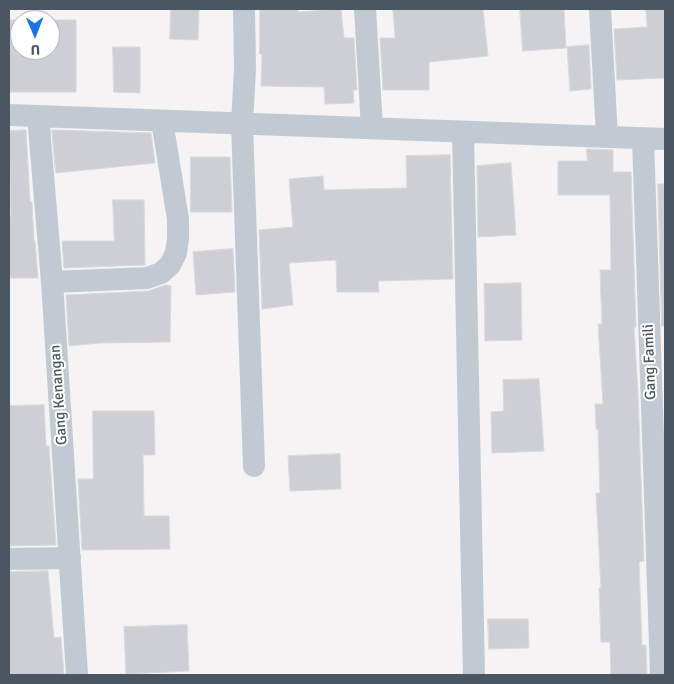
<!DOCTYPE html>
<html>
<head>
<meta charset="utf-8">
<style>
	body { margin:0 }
	#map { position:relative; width:674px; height:684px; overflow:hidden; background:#f5f3f3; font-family:Signika,sans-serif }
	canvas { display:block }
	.frame { position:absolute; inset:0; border:10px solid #4a5661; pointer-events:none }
	.north { position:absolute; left:10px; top:10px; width:50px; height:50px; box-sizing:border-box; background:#fff; border:1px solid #b7bbc0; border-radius:50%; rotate:179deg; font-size:14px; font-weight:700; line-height:20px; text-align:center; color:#4a5661 }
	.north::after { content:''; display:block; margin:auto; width:18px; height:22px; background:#1a73e8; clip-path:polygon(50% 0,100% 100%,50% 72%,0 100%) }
</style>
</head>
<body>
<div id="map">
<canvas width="674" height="684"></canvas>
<div class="frame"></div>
<div class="north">U</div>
</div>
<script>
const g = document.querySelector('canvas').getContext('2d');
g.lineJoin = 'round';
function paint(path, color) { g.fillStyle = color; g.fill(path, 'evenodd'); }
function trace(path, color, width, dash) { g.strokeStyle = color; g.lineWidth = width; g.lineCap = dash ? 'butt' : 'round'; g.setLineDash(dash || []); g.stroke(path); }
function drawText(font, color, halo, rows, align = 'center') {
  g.font = font + ' Signika,sans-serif'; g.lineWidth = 4; g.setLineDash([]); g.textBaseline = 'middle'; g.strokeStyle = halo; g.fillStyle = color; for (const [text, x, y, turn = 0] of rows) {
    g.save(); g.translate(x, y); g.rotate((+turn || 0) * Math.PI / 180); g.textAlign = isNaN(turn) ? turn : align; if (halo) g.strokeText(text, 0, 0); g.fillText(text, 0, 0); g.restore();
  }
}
const building = new Path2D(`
	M171,9h28l-1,31 -28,-1z
	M260,9h38v3l43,-3 3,29h10l3,52h-4l1,13 -29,1 -1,-17 -63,-1 1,-32h-2z
	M393,9h90l5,47 -59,6v28h-46l-3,-52h15z
	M520,9h44l2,39 -43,3z
	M646,9h19v69l-48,2 -3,-51 33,-2z
	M9,20h67v72h-67zM20,20h30v30h-30z
	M589,45l2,44 -21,2 -3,-44z
	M113,47h27v46l-26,-1z
	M26,130l4,72h2l2,39h1l3,37h-29v-62h2l-2,-85z
	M52,130l99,3 4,30 -99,10z
	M587,149l26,1v22h18l5,155h-2l4,66 6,168 -5,1 3,83h4l1,30h-36l-1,-33h-9l-2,-54h2l-5,-95h4l-2,-64h-2l-1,-25h8l-5,-80h4l-2,-54h11l-1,-75h-52v-34h29z
	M450,155l3,124 -75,2 1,11h-42l-1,-32 -47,3 4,42 -31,4 -3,-79 34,-3 -4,-48 34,-3 1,14 83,-2 -1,-32z
	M191,157h39l2,55h-41z
	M511,163l5,72 -38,2 -1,-71z
	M658,184h7v142h-3z
	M113,200h31l1,65 -81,3 -2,-27h52z
	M233,249l2,43 -39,3 -3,-43z
	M521,283l1,57 -37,1 -1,-57z
	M166,285l5,1 -1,56 -70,1 -31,3 -3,-51 82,-4z
	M539,379l5,72 -52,2 -1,-41 13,-1 -1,-31z
	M44,405l2,41h3l7,99 -47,1v-140z
	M93,411h61l1,44h-12l1,61h25l1,33 -88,1 -4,-71h15z
	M340,454l1,35 -51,2 -2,-35z
	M48,571l6,67 7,-1 3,38h-55v-103z
	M488,619h40l1,29 -40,1z
	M187,625l2,46 -63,3 -2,-47z`);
paint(building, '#cdcfd5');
trace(building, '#d7d9de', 1);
trace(new Path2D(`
	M244,9l1,59 -3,56 12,342
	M365,9l7,119
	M600,9l7,128
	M9,115l656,24
	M38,116l14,166 25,393
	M463,132l11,543
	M643,139l18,536
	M52,282l95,-4 14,-5 9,-8 6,-12 2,-14v-20l-16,-98
	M9,559l61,-1`), '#c1cad2', 22);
drawText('15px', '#4a5661', '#fff', [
	["Gang Famili",650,362,-92],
	["Gang Kenangan",59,395,-94]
]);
</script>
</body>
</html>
